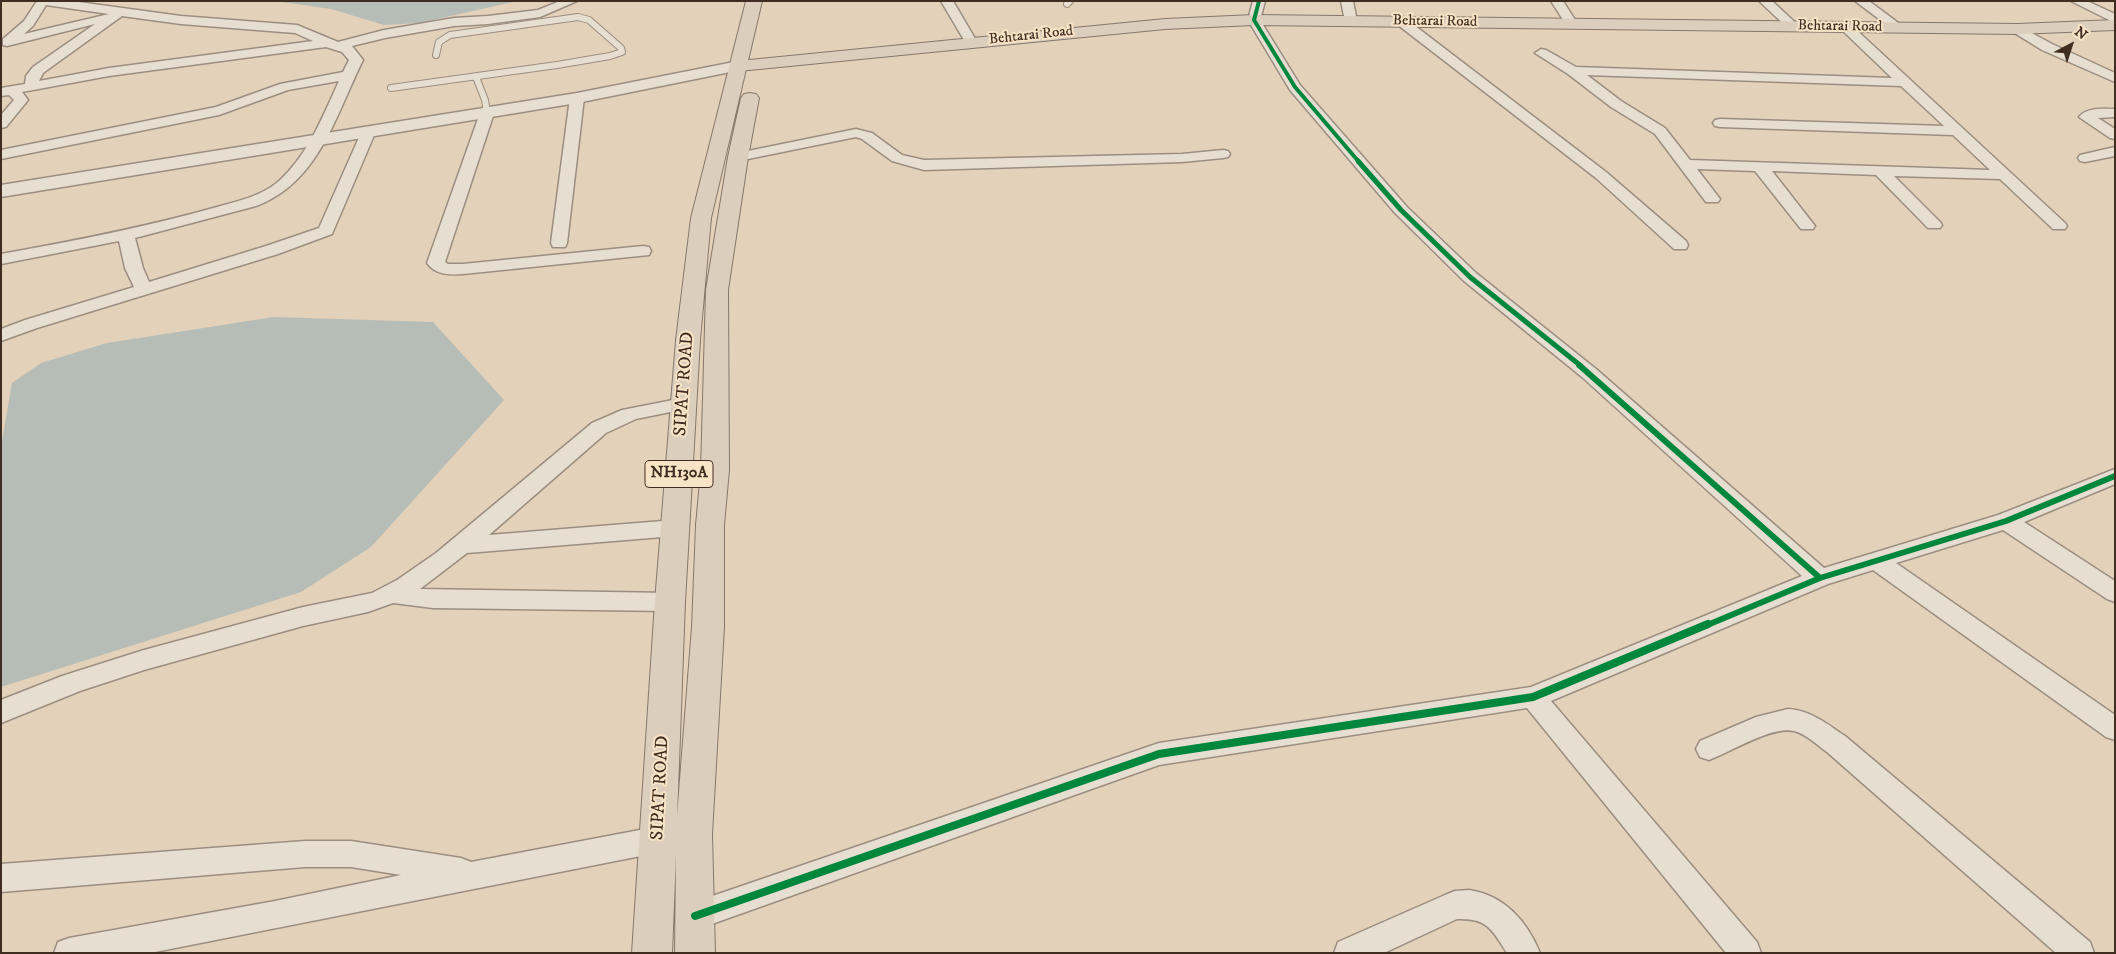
<!DOCTYPE html>
<html>
<head>
<meta charset="utf-8">
<style>
	body { margin:0 }
	#map { position:relative; width:2116px; height:954px; overflow:hidden; background:#e4d1ba; font-family:"IM FELL DW Pica",serif }
	canvas { display:block }
	.frame { position:absolute; inset:0; border:2px solid #402d21; pointer-events:none }
	.north { position:absolute; left:2046px; top:20px; width:50px; height:50px; -webkit-text-stroke:4px #f8e3c6; paint-order:stroke; rotate:40deg; font-size:14px; font-weight:700; line-height:20px; text-align:center; color:#402d21 }
	.north::after { content:''; display:block; margin:auto; width:18px; height:22px; background:#402d21; clip-path:polygon(50% 0,100% 100%,50% 72%,0 100%) }
</style>
</head>
<body>
<div id="map">
<canvas width="2116" height="954"></canvas>
<div class="frame"></div>
<div class="north">N</div>
</div>
<script>
const g = document.querySelector('canvas').getContext('2d');
g.lineJoin = 'round';
function paint(path, color) { g.fillStyle = color; g.fill(path, 'evenodd'); }
function trace(path, color, width, dash) { g.strokeStyle = color; g.lineWidth = width; g.lineCap = dash ? 'butt' : 'round'; g.setLineDash(dash || []); g.stroke(path); }
function drawText(font, color, halo, rows, align = 'center') {
  g.font = font + ' "IM FELL DW Pica",serif'; g.lineWidth = 4; g.setLineDash([]); g.textBaseline = 'middle'; g.strokeStyle = halo; g.fillStyle = color; for (const [text, x, y, turn = 0] of rows) {
    g.save(); g.translate(x, y); g.rotate((+turn || 0) * Math.PI / 180); g.textAlign = isNaN(turn) ? turn : align; if (halo) g.strokeText(text, 0, 0); g.fillText(text, 0, 0); g.restore();
  }
}
paint(new Path2D(`
	M275,1h243l-99,22 -35,2 -53,-16z
	M274,317l159,5 71,78 -133,147 -70,45 -300,95v-240l11,-64 29,-20 66,-20z`), '#b6bdb6');
const service = new Path2D(`
	M1067,4l3,-3
	M476,77l9,23 2,13
	M391,88l166,-23 53,-9 12,-4 -1,-4 -32,-28 -11,-3 -128,18 -11,7 -3,13`);
const minor = new Path2D(`
	M37,1h34l110,15 116,9 41,17 46,-12 70,-12 34,-2 50,-6 22,-9h17l-37,16 -52,7 -34,2 -69,12 -33,8 11,14c-27,54 -44,123 -107,146l-121,32 8,30 6,14 117,-36 53,-18 42,-95 2,-3h10l2,3 -43,101 -54,20 -241,74 -36,13v-12l24,-9 109,-33 -9,-19 -6,-27 -118,23v-10c73,-13 145,-27 216,-47 21,-6 45,-11 62,-26 29,-26 44,-65 60,-100l-51,9 -69,25 -218,44v-9l215,-43 64,-23 63,-12 6,-12 -7,-8 -16,-5 -217,29 -87,16 6,8 -22,27 -5,1v-13l13,-15 -5,-5 -8,1v-8l24,-4 1,-8 7,-9 62,-43 -88,22 -4,-1v-6l21,-18zM46,5l63,9 -85,20 9,-8zM122,16l59,8 114,9 18,8 -204,27 -70,13 4,-8z
	M941,1h12l24,41 -2,3h-8z
	M1253,1h12l-5,19 40,65 107,122 69,66 120,96 228,199 174,-53 117,-46v15l-91,38 91,59v21l-8,-3 -104,-69 -107,33 219,152v25l-9,-3 -233,-167 -45,14 -277,117 206,241 4,11h-35l-199,-245 -368,57 -464,165 -11,-4 -4,-10 4,-10 11,-4 464,-159 372,-56 271,-111 -220,-199 -118,-96 -69,-68 -105,-123 -42,-70z
	M1341,1h12l4,20 -2,3h-8l-2,-3z
	M1551,1h12l14,22 -2,3h-8z
	M1759,1h13l28,26 -2,3h-8z
	M1855,1h14l36,27 -2,3h-8z
	M2071,1h16l28,13v9z
	M1402,18l4,1 200,153 80,69 2,4 -2,4h-12l-78,-71 -198,-153 -2,-3 2,-3z
	M1847,24l4,1 214,198 2,3 -2,3h-12l-53,-50 -106,-3 46,46 2,3 -2,3h-12l-52,-53 -104,-4 43,55 -2,3h-12l-46,-58 -58,-2 23,30 -2,3h-12l-51,-68 -44,-27 -43,-33 -33,-21 6,-4 5,1 30,17 316,11 -49,-47 -2,-3 2,-3zM1587,75l314,11 43,40 -224,-7 -5,1 -2,3 2,3 5,1 233,8 37,35 -300,-10 -25,-32 -44,-27z
	M2017,25l35,19 63,29v9l-73,-32 -29,-18 -2,-3z
	M577,94l7,4 -17,145 -2,4h-12l-2,-4 19,-145z
	M487,109l7,4 -49,149 3,2h15l180,-18 6,1 2,4 -2,4 -186,19c-14,1 -27,1 -36,-11l53,-150z
	M2115,109v8l-17,1 17,11v10l-5,-1 -31,-21c8,-10 24,-8 36,-8z
	M856,129l16,4 30,22 22,5 258,-6 41,-4 5,1 2,3 -2,3 -5,1 -41,4 -258,8 -32,-9 -30,-22 -6,-2 -118,24 -5,-1 -2,-3 2,-3 5,-1z
	M2115,147v9l-30,6 -5,-1 -2,-3 2,-3z
	M683,398l7,2 3,4 -3,4 -54,11 -30,14 -117,102 186,-15 8,2 3,6 -3,6 -8,2 -208,17 -47,36 250,4 8,3 4,6 -4,6 -8,3 -237,-3 -40,-5 -25,9 -65,14 -159,44 -64,21 -79,32v-23l61,-24 82,-26 159,-43 69,-14 25,-13 39,-27 156,-130 30,-13z
	M1788,709c22,1 39,15 57,27l245,206 4,11h-38l-229,-201c-10,-7 -22,-19 -33,-21 -23,-5 -63,21 -85,29l-9,-3 -4,-8 4,-8 56,-24z
	M666,825l10,4 4,9 -4,9 -10,4 -516,102h-96l4,-11 11,-4 206,-37 126,-26 -50,-8h-46l-304,25v-28l304,-23h46l110,17 10,4z
	M1469,890c35,5 58,31 71,63h-33c-15,-24 -20,-35 -50,-34l-73,34h-50l4,-11 107,-47 10,-4z`);
const tertiary = new Path2D(`
	M739,61l6,2 2,3 -2,3 -168,34 -576,94v-12l576,-92z`);
const primary = new Path2D(`
	M1254,15l763,9 98,-4v10l-98,4 -763,-9 -89,4 -426,42 -6,-1 -3,-4 3,-4 6,-1 426,-42z`);
const trunk = new Path2D(`
	M746,1h16l-51,217 -11,122 -15,262 -8,215 15,-190 4,-102 5,-55 5,-180 22,-133 13,-59 3,-4 6,-1 6,1 3,4 -11,59 -20,133 1,180 -5,55v102l-12,207 3,119h-40l1,-98 -4,98h-40l23,-351 21,-262 15,-122z`);
trace(service, '#9b8e80', 8);
trace(minor, '#9b8e80', 3);
trace(tertiary, '#9b8e80', 3);
trace(primary, '#84786b', 2);
trace(trunk, '#84786b', 2);
trace(service, '#e7ded2', 6);
paint(minor, '#e7ded2');
paint(tertiary, '#e7ded2');
paint(primary, '#dbcebd');
paint(trunk, '#dbcebd');
trace(new Path2D(`
	M1259,1l-5,19 41,67 64,75`), '#00873e', 4);
trace(new Path2D(`
	M1358,161l43,49 69,67 111,89`), '#00873e', 5);
trace(new Path2D(`
	M1579,365l241,213
	M1705,626l115,-48 186,-57 109,-45`), '#00873e', 6);
trace(new Path2D(`
	M695,916l464,-162 374,-57 175,-73`), '#00873e', 8);
drawText('15px', '#402d21', '#f8e3c6', [
	["Behtarai Road",1435,22,1],
	["Behtarai Road",1840,27,1],
	["Behtarai Road",1031,36,-6]
]);
for (const [x, y, w] of [
	[679,474,68]
]) { const box = new Path2D(); box.roundRect(x - w / 2, y - 13.5, w, 27, 4); g.fillStyle = '#f8e3c6'; g.fill(box); trace(box, '#402d21', 1); }
drawText('bold 16px', '#402d21', null, [
	["NH130A",679,474]
]);
drawText('18px', '#402d21', '#f8e3c6', [
	["SIPAT ROAD",685,384,-86],
	["SIPAT ROAD",661,788,-87]
]);
</script>
</body>
</html>
